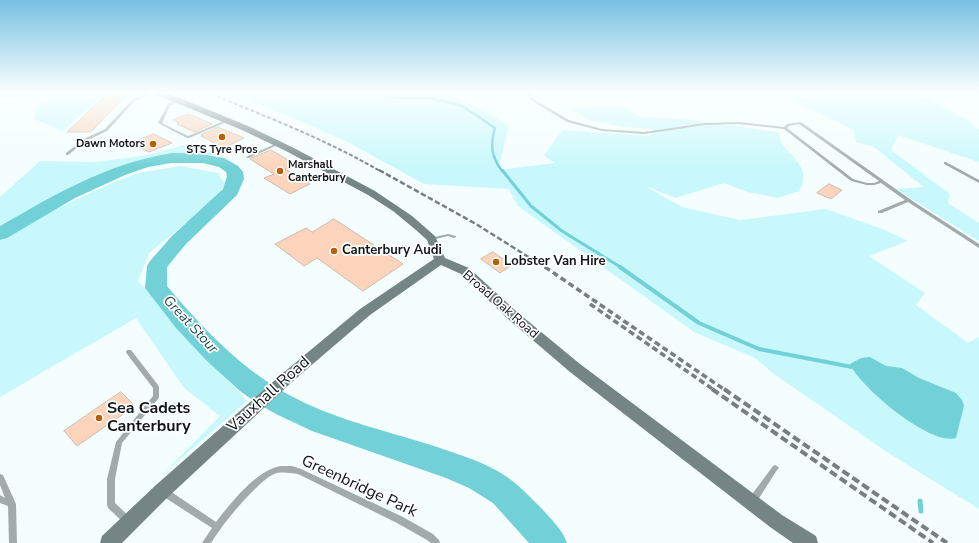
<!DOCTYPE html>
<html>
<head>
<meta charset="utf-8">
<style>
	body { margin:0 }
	canvas { display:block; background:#f4fefe }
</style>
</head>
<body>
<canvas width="979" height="543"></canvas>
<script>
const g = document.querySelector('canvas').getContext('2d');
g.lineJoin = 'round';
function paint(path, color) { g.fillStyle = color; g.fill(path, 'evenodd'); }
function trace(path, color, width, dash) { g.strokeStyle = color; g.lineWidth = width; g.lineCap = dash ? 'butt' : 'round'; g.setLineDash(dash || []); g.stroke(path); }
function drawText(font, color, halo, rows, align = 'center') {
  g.font = font + ' "Nunito Sans",sans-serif'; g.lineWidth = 3.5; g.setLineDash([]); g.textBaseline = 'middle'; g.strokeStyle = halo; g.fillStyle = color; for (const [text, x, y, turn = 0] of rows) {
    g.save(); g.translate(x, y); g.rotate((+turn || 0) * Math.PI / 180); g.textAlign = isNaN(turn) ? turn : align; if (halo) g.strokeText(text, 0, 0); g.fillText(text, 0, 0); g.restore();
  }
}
paint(new Path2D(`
	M0,92h106l-44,39 -28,-12 3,-14 32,-9 -1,-2 -17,1 -11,-2 -40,6z
	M231,92h217l61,33 -11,45 57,-7 -11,-7 18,-26 88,6 3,-7 -28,-2 -36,-7 -17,-11 9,-2 41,-1 16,10 53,4 87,12c2,5 3,11 6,15 13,14 27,25 15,44l-21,7 -30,-6 -24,-9 -48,15 -31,-12 37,21 58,13 86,-11 59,21 23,11 -39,15 56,37 -9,12 52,38 11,-6v172l-89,-55 -116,-80 -19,-16 -61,-26 -176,-126 -9,-17 -85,-5 -78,-43z
	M842,92h73l53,28 8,8 3,1v33l-81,-27 -7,15 59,44 -2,9 31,20v18l-83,-52 28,-2 -50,-40 -18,-5 -2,-12 -65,-30z
	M192,143l28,12 -52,-2 -72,22 -96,50v-28l40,-36 55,1 53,-7z
	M180,166l38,7 7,11 -12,17 -64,52 -11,28 109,120 -87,76 60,-61 -36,-28 -48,-70 -136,79v-157l31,-19 81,-38 27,-10z`), '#c8f8fb');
paint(new Path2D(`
	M870,357l16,9 16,2 17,10 37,15 6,7 2,6 -8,32c-26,8 -96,-51 -106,-74l11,-6z`), '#71d1d7');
trace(new Path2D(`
	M372,92l23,6h35l26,6 8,3 31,21c-5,17 -4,28 7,43`), '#71d1d7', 2.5);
trace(new Path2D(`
	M502,170l29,36 31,25 60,37`), '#71d1d7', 3);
trace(new Path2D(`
	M620,267l79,56 60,26 93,18`), '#71d1d7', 4);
trace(new Path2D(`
	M920,501l1,10`), '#71d1d7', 5);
paint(new Path2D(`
	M171,153h25l28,5 14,8 5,6 1,7 -7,16 -51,49 -19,23v19c37,44 78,87 130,113 45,23 95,33 143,49 23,8 47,15 67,29 13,9 24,21 35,32 10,11 20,20 25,34h-38l-36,-40 -24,-15 -23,-10 -134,-47 -34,-16 -20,-11 -18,-13 -33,-30 -31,-33 -31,-40 2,-22 3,-5 22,-25 51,-47 4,-13 -1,-4 -7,-5 -16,-4h-32l-23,4 -23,8 -50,23 -68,40 -7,2v-14c58,-33 104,-61 171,-73z`), '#71d1d7');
const building = new Path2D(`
	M129,93l-38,39h-24l40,-38z
	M189,114l16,7 7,3 -18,8 -17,-8 2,-1 -6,-3z
	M218,127l26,11 -20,10 -23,-12h2l-2,-1z
	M154,134l18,9 -23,9 -15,-7 8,-3 -3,-2z
	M271,150l24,14 -10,5 25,15 -20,10 -26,-16 10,-4 -24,-15z
	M829,184l13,6 -11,9 -14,-6z
	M334,219l69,45 -40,27 -46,-33 -13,8 -29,-22 31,-16 6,4z
	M493,252l19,13 -12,8 -19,-14z
	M121,392l14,14 -58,40 -13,-15z`);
paint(building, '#fbd4bb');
trace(building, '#cdbbb0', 1);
paint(new Path2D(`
	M149,92h4l-18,9 -28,30 -21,10 -18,14h-2v-2l18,-14 21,-10 28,-30z
	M527,92h4v3l3,4 35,21 33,9 42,3 61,-9 34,-1 45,5 3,-3 14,-2 113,80 65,42v4l-71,-46 -26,11h-4v-2l27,-11 -24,-17 -7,2h-7l-16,-4 -67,-52 -45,-5 -34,1 -61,9 -42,-3 -35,-9 -35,-21 -5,-6zM799,124l80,57 -5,2h-7l-14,-4 -66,-51 2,-2z
	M176,100l3,1 -9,5 -8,17 26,13 38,-16 3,1 -40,17h-2l-29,-15 10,-19z
	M277,143h2l1,1 -31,14h-2l-1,-1z
	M944,162h2l33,18v3l-35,-19z
	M448,234l8,2v1l-2,1 -6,-2 -16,4 -2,-1v-1z
	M127,350h4l27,35 1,2v10l-1,2 -36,44 -7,36v24l16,15 1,3 -1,3 -3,1 -3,-1 -17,-16 -1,-3v-26l9,-37 37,-46v-8l-26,-34 -1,-2z
	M775,465l2,1 2,2 -2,2 -21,33 -3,1 -3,-1 -1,-3 1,-3 23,-31z
	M281,466h11l9,3 102,48 30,17 6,6 1,3h-9l-4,-3 -30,-17 -99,-49c-8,-1 -17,-3 -24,0 -8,4 -14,10 -20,16 -16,16 -31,34 -43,53h-9l10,-15 -51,-33 -1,-3 1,-3 3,-1 3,1 49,33c15,-19 40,-52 65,-56z
	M0,474l3,1 13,29 1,39h-8l-1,-37 -8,-3v-8l5,3 -5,-13z`), '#a1abab');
paint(new Path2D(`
	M150,92h12l18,6 68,28 44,21 83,44 37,25 23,20 10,22 24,10 48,44 63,52 202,151 34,21 2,7h-25l-23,-16 -200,-155 -63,-54 -46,-44 -20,-9 -71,50 -77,66 -125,116 -46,46h-22l2,-7 54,-51 127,-112 77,-64 74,-50 -7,-19 -11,-10 -23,-19 -25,-16 -82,-44 -44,-21z`), '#758485');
trace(new Path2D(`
	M206,92c59,24 119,47 174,79`), '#777f80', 2, [4, 2]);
trace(new Path2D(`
	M379,170l97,54 70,44`), '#777f80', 2.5, [5.5, 2.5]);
trace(new Path2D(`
	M545,267l180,123
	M590,304l124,86`), '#777f80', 3.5, [6, 3.5]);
trace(new Path2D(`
	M712,389l221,154
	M724,389l223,154`), '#777f80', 4, [8, 4]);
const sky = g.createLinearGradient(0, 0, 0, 168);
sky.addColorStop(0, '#78c0e1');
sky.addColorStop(0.55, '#faffff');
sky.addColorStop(1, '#faffff00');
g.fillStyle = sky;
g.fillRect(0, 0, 979, 168);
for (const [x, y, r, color] of [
	[222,137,4,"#ba5f03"],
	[153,144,4,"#ba5f03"],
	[280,171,4,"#ba5f03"],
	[334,251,4,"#ba5f03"],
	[496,262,4,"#ba5f03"],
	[99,418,4,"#ba5f03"]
]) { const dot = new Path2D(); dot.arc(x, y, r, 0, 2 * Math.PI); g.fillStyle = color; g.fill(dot); trace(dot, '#fff', 1.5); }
drawText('bold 11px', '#0f1718', '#fff', [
	["Dawn Motors",145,144],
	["STS Tyre Pros",222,150,"center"],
	["Marshall",288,165,"left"],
	["Canterbury",288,178,"left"]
], 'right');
drawText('bold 13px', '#0f1718', '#fff', [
	["Canterbury Audi",342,251],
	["Lobster Van Hire",504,262]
], 'left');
drawText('13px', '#0f1718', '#fff', [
	["Broad Oak Road",500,305,41]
]);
drawText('italic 14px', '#1f4a4e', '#fff', [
	["Great Stour",190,325,47]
]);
drawText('16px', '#0f1718', '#fff', [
	["Vauxhall Road",269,395,-42],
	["Greenbridge Park",359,487,25]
]);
drawText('bold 16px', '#0f1718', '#fff', [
	["Sea Cadets",107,409],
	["Canterbury",107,427]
], 'left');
</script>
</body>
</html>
